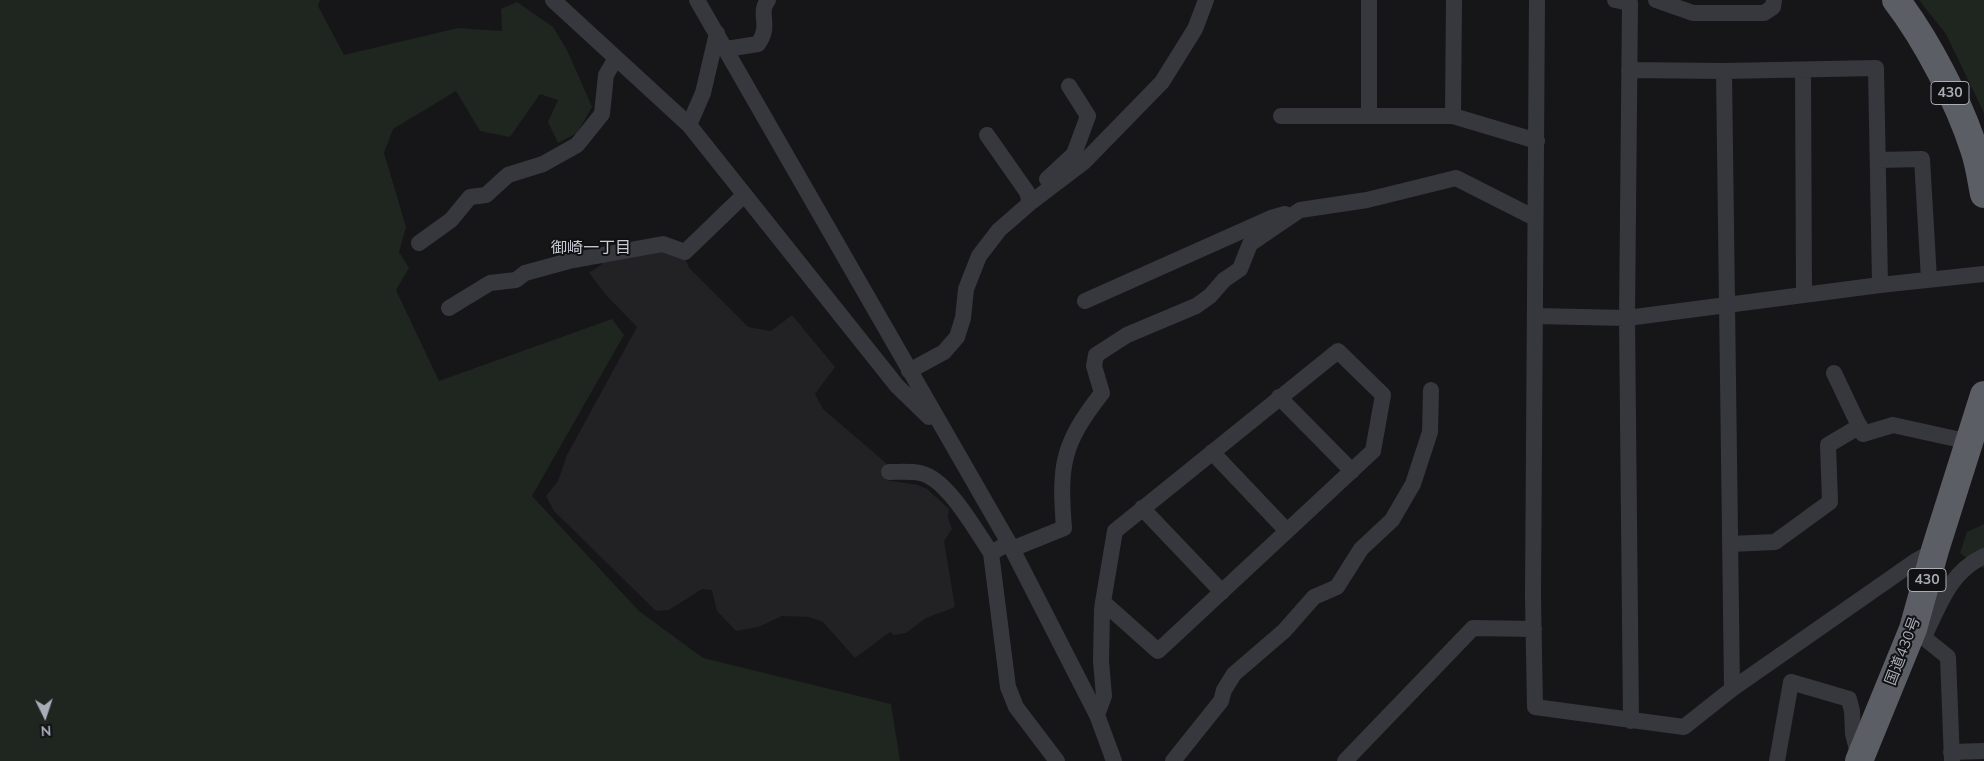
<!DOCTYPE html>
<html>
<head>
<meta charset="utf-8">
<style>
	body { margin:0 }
	#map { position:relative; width:1984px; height:761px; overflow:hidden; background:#161618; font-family:Mulish,sans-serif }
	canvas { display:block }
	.north { position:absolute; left:20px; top:691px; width:50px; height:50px; -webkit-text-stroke:4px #111113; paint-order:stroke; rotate:176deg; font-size:14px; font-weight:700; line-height:20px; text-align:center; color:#a8adb8 }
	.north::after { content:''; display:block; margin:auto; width:18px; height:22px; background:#a8adb8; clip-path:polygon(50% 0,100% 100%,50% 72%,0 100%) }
</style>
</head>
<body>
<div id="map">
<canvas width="1984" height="761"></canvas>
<div class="north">N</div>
</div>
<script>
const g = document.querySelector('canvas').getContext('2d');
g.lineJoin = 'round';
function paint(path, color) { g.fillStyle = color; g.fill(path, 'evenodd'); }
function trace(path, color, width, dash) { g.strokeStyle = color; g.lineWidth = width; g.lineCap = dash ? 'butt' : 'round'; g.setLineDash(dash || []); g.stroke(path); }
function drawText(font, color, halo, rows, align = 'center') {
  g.font = font + ' Mulish,"Noto Sans JP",sans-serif'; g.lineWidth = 4; g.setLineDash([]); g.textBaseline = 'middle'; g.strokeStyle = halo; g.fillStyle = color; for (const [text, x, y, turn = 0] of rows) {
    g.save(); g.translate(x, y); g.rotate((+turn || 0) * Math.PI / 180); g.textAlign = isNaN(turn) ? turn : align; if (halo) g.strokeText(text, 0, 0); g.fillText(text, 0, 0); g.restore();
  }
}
paint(new Path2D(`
	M668,249l17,9 4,10 59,59 23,4 21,-16 43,52 -20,27 8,15 63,54 -1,17 33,5 9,4 22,20 -1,8 4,12 -8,12 11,66 -29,11 -20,15 -12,2 -4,-3 -35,26 -32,-36 -14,-5 -27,-1 -24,11 -22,4 -19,-20 -5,-21 -10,-1 -33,21 -13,1 -102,-100 -8,-15 12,-15 9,-26 70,-128 -30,-31 -18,-23 13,-9v-6z`), '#222225');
paint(new Path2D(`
	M0,0h320l-2,6 26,49 114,-27 44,3 -1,-22 16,-7 36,25 14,23 25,57 -15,26 -19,10 -10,-21 10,-22 -18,-6 -30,43 -30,-6 -24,-40 -63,38 -9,24 22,74 -7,25 10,16 -13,22 43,91 173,-62 12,16 -92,161 107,115 64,47 188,46 9,57h-900z
	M1919,0h65v113l-38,-79z
	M1984,524v44l-7,-2 -17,-13 7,-21z`), '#1e261f');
trace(new Path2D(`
	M553,0l136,125 208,261 32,31
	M697,0l312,543 88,172 17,46
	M1537,0l-4,597 2,110 149,20 48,-38 182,-127 21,-12
	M1615,0l15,3 -3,315 4,403
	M1656,0l37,13h71l9,-6 1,-7
	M726,49l32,-5c14,-19 -1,-30 10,-44
	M1629,70l95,1 152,-3 4,217
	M1803,70l1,225
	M1724,71l8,618
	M1281,116h172l84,25
	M1369,116v-116
	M1453,116l1,-116
	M689,125l14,-32 14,-60
	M987,135l40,57 3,11
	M1878,160l44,-1 7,120
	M1047,179l27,-25 14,-38 -19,-30
	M419,243l32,-23 19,-23 16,-2 22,-20 35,-11 34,-19 25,-31 4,-39 10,-17
	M1085,301l186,-83 14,-4
	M449,308l41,-25 26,-3 9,-7 44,-12 94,-17 22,8 59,-57
	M1535,316l92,2 253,-33 104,-11
	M909,371l35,-19 13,-15 6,-19 3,-29 13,-33 20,-26 31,-27 54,-41 78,-80 33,-53 11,-29
	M1834,373l29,61 30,-9 77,17
	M1279,397l73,74
	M1212,452l75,79
	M889,472c10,0 21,-1 31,1 27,5 56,58 71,80
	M1142,508l80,84
	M1009,543l-18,10 17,134 8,20 41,54
	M1730,544l45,-2 55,-40 -2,-57 32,-19
	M1012,549l52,-21c-5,-63 -2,-84 38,-135l-8,-27 2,-11 31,-20 69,-29 14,-10 14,-16 16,-11 10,-25 50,-34 67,-10 89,-22 79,40
	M1913,629l35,28 4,104
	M1924,637c16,-33 25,-64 60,-81
	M1097,715l7,-19 -3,-35 1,-51 1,-8 12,-71 223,-180 45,44 -10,56 -215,200 -55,-49
	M1951,752l33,-1
	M1173,761l48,-60 3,-11 10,-16 50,-43 30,-34 23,-10 24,-38 31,-29 21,-36 17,-52 1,-42
	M1345,761l128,-133 61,1
	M1777,761l14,-79 58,17 3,12 1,23 6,23`), '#37383d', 16);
trace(new Path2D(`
	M1896,0c30,39 63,102 78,149 5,14 7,30 10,45
	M1859,761l54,-132 22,-79 49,-155`), '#5b5e65', 28);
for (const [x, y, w] of [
	[1950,93,38],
	[1927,580,38]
]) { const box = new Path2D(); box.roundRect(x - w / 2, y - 11.5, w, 23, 4); g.fillStyle = '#111113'; g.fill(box); trace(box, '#a8adb8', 1); }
drawText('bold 14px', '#a8adb8', null, [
	["430",1950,93],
	["430",1927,580]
]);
drawText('15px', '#a8adb8', '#111113', [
	["国道430号",1903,651,-69]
]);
drawText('16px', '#c9ccd4', '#111113', [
	["御崎一丁目",591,248]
]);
</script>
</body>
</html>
